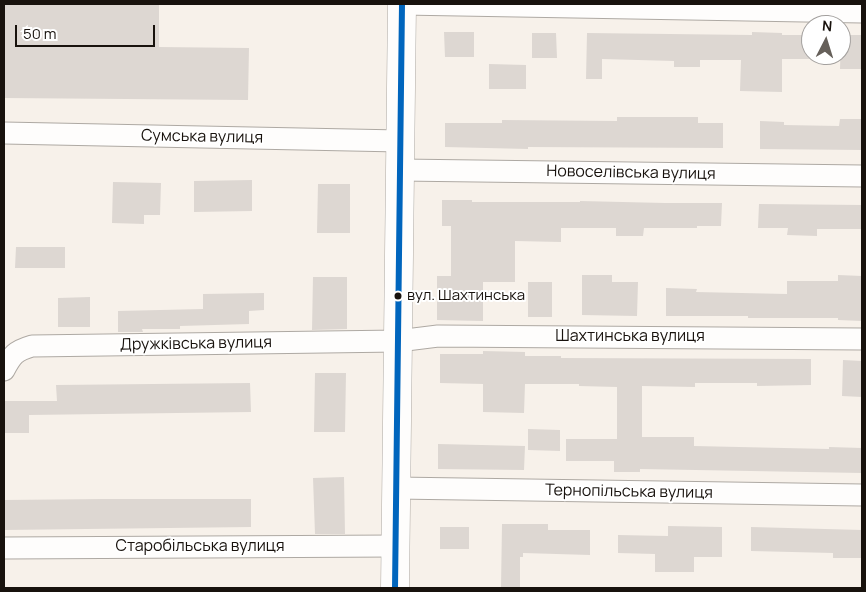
<!DOCTYPE html>
<html>
<head>
<meta charset="utf-8">
<style>
	body { margin:0 }
	#map { position:relative; width:866px; height:592px; overflow:hidden; background:#f7f1ea; font-family:Manrope,sans-serif }
	canvas { display:block }
	.frame { position:absolute; inset:0; border:5px solid #18120d; pointer-events:none }
	.north { position:absolute; left:801px; top:15px; width:50px; height:50px; box-sizing:border-box; background:#fff; border:1px solid #a3a09e; border-radius:50%; rotate:5deg; font-size:14px; font-weight:700; line-height:20px; text-align:center; color:#18120d }
	.north::after { content:''; display:block; margin:auto; width:18px; height:22px; background:#66605a; clip-path:polygon(50% 0,100% 100%,50% 72%,0 100%) }
	.scale { position:absolute; left:15px; top:25px; width:140px; height:22px; box-sizing:border-box; border:2px solid #18120d; border-top:0; padding-left:6px; font-size:15px; line-height:18px; white-space:nowrap; color:#18120d; -webkit-text-stroke:4px #fff; paint-order:stroke }
</style>
</head>
<body>
<div id="map">
<canvas width="866" height="592"></canvas>
<div class="frame"></div>
<div class="north">N</div>
<div class="scale">50 m</div>
</div>
<script>
const g = document.querySelector('canvas').getContext('2d');
g.lineJoin = 'round';
function paint(path, color) { g.fillStyle = color; g.fill(path, 'evenodd'); }
function trace(path, color, width, dash) { g.strokeStyle = color; g.lineWidth = width; g.lineCap = dash ? 'butt' : 'round'; g.setLineDash(dash || []); g.stroke(path); }
function drawText(font, color, halo, rows, align = 'center') {
  g.font = font + ' Manrope,sans-serif'; g.lineWidth = 4; g.setLineDash([]); g.textBaseline = 'middle'; g.strokeStyle = halo; g.fillStyle = color; for (const [text, x, y, turn = 0] of rows) {
    g.save(); g.translate(x, y); g.rotate((+turn || 0) * Math.PI / 180); g.textAlign = isNaN(turn) ? turn : align; if (halo) g.strokeText(text, 0, 0); g.fillText(text, 0, 0); g.restore();
  }
}
paint(new Path2D(`
	M4,4h155v43l90,1 -1,52 -244,-2z
	M444,32h30v25h-29z
	M752,32l30,1v2h29v24h-29v33l-42,-1 1,-31h-41v7h-26v-6l-72,-2v20h-16l1,-46 165,2z
	M532,33h24l1,25h-25z
	M841,35h21v34h-22z
	M489,64l37,1v24h-37z
	M617,117h81v6h25v25l-195,-1v2l-83,-2v-24h57v-3l115,1z
	M840,119h22v31l-102,-1v-28l24,1v3l55,1z
	M252,180v31l-58,1v-31z
	M113,182l48,1 -1,32h-16v9l-32,-1z
	M318,184h32v49h-33z
	M442,200h30v2h108v-1l85,2h57l-1,23h-24v2h-53l-1,8h-27v-8h-55v14l-46,-1v41h-32v39l-46,-1v-44h14v-50h-9z
	M759,204l103,1v24h-45v7l-30,-1 1,-7h-30z
	M16,247h49v21h-50z
	M582,275h30v7h26l-1,34 -55,-1z
	M838,275l24,1v45l-24,-1v-2h-90v-2h-82v-28l31,1 -1,3 91,2v-13h51z
	M313,277h34v52l-35,1z
	M528,282h24v35h-24z
	M264,293v17l-15,1v13l-69,2v3h-38l1,3h-25v-21l85,-2v-15z
	M90,297v30h-32v-29z
	M483,351l42,1v4h36v2l250,1v26l-54,1v-3h-62v4l-53,-1v51h52v9l135,3v-2l33,1v25l-222,-4v3h-26v-11h-48v-22h51v-52l-38,-1v-2h-54l-1,29 -41,-1v-28l-43,-1v-29h43z
	M843,360l19,1v36l-20,-1z
	M315,373h31l-1,59h-31z
	M250,383l1,29 -222,3v18h-25v-32h53l-1,-16z
	M528,429l32,1v21l-32,-1z
	M438,444l87,2 -1,24 -86,-1z
	M344,477l1,57h-30l-2,-56z
	M103,499h148v28l-247,3v-30z
	M502,524h46v6h42v25l-67,-2v4h-3v31h-19z
	M668,526l54,1v30h-28v15h-39v-18l-37,-1v-18l50,1z
	M440,527h29v22h-29z
	M751,527l111,3v28h-29v-5l-82,-2z`), '#ddd7d2');
const street = new Path2D(`
	M402,4l460,8
	M4,133l396,8
	M400,170l462,6
	M4,370c8,-15 11,-19 28,-24l366,-5 40,-5 424,3
	M396,488l466,7
	M4,548l392,-2`);
const secondary = new Path2D(`
	M395,588l7,-584`);
trace(street, '#aea9a3', 23);
trace(secondary, '#aea9a3', 29);
trace(street, '#fefdfc', 21);
trace(secondary, '#fefdfc', 28);
trace(new Path2D(`
	M395,588l7,-584`), '#0065bd', 6);
for (const [x, y, r, color] of [
	[398,296,4.5,"#18120d"]
]) { const dot = new Path2D(); dot.arc(x, y, r, 0, 2 * Math.PI); g.fillStyle = color; g.fill(dot); trace(dot, '#fff', 2); }
drawText('15px', '#18120d', '#fff', [
	["вул. Шахтинська",407,296]
], 'left');
drawText('16px', '#18120d', '#fff', [
	["Сумська вулиця",202,137,1],
	["Новоселівська вулиця",631,173,1],
	["Шахтинська вулиця",630,337],
	["Дружківська вулиця",196,344,-1],
	["Тернопільська вулиця",629,492,1],
	["Старобільська вулиця",200,547]
]);
</script>
</body>
</html>
